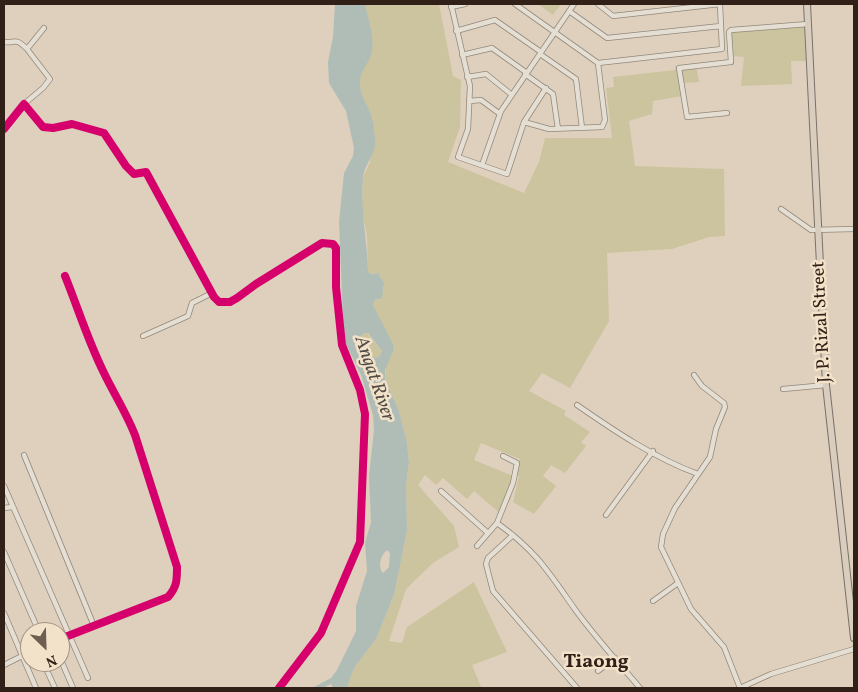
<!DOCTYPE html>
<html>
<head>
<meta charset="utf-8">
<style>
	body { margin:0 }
	#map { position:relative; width:858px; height:692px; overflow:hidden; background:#ded0bc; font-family:Vollkorn,serif }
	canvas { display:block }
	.frame { position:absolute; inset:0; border:5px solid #312017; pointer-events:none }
	.north { position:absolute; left:20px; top:622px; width:50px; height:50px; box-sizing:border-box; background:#f3e2ca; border:1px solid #a59482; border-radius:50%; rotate:156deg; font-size:14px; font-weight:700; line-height:20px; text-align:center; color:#312017 }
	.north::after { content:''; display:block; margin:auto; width:18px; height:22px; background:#6e5e51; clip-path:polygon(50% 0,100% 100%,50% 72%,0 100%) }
</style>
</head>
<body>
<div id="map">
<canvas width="858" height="692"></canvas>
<div class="frame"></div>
<div class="north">N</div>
</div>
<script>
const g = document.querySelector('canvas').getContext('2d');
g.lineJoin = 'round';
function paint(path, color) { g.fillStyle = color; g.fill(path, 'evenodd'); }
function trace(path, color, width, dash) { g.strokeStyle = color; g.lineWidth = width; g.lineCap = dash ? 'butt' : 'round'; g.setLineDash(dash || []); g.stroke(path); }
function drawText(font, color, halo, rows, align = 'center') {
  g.font = font + ' Vollkorn,serif'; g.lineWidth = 5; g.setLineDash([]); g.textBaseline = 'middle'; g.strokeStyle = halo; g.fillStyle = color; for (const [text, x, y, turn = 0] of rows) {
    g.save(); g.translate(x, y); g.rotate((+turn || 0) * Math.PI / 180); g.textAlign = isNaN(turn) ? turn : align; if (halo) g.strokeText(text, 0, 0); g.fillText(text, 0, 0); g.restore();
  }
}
paint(new Path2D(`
	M365,4h74l14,72 8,4 -1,47 -12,35 76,31 15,-31 6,-24h67l-6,-50 8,-1 -1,-10 62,-7v-3l21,-2 3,17 -18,1 1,13 -29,5 -1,13 -23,7 6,45 89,3 1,67 -16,1 -37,12 -65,4 2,68 -39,67 -28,-15 -13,18 37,20 -2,4 26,17 -9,10 5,4 -21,27 -14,-8 -8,11 13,10 -22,28 -21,-12 6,-26 -5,-3 6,-14 -39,-16 -7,17 39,16 -2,22 -9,17 -28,-24 -7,8 -24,-21 -7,7 -11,-10 -7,10 36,41 5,21 -26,16 -27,26 -17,52 13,2 5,-16 67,-45 33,70 -35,13 9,22 -134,1 7,-20 22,-29 18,-44 13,-64 -1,-46 3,-22 -2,-20 -8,-32 -14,-32 1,-15 8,-16 -21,-43 2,-5 5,-1c5,-10 6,-18 -4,-26l-6,1 -2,-3 -1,-35 -5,-26 1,-33 7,-15 1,-48 -11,-21 -1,-12 14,-37z
	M538,4h23l-8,11z
	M804,24l2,37h-15l1,23 -51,2 3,-29 -13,-1 -4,-26z
	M364,333h3l15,18 -3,6c-12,3 -19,-10 -18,-21z`), '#ccc49e');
paint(new Path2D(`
	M335,4h30c3,14 10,34 7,48 -3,12 -13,20 -12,32 0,11 6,18 10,28 3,7 4,18 5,26 2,16 -10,25 -12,39 -3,32 4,62 5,94l2,3 8,-1 6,10 -2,15 -7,2 -2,5 20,39 1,5 -9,21v9l14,32 8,32 2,20 -3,22 1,46 -13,64 -18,44 -22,29 -7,20h-14l-2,-4 -8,4h-11l19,-10 6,-8 19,-39v-25l11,-35 -2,-28 6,-21 -2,-46 5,-46 -1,-15 -12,-40 -15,-31 -3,-23 -4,-100 5,-48 9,-17 1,-8 -8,-37 -17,-28 -1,-21 5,-25zM364,333h4l14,18 -3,6c-12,3 -19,-10 -18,-21zM387,550l3,3 -1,14 -6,6c-6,-7 -2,-18 4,-23z`), '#b0bdb7');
const minor = new Path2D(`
	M451,4l19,82 -2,43 -10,28 49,17 17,-52 22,-34
	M515,4l83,59 7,57 -3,7 -53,2 -25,-7
	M598,4l15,12 107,-12
	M451,7l14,-3
	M569,11l38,27 114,-12
	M456,31l39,-11 46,32
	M4,42c12,2 10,-6 23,7
	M540,54l36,25 6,49
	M462,55l30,-7 35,25
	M598,63l124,-14 -2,-45
	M525,74l28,20 5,35
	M467,77l19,-3 26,21
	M469,101l12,-1 19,14
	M24,104l19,-16 7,-9 -23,-30 17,-21
	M727,113l-40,4 -8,-49 52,-6 -2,-30 2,-2 77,-6
	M4,129l20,-25 19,23 10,1 19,-4 32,9 22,33 8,8 12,-2 68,125 5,5h11l7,-4 19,-14 66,-41 11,1 3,4v39l6,58 18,45 5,24 -5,128 -39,91 -42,55
	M482,165l19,-54 73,-107
	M781,209l30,21 43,-1
	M143,336l45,-20 4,-13 20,-10
	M694,375l8,11 22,17 1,4 -9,22 -6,28 -35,51 -12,26 -2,13 30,62 33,38 16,41
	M783,389l43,-4
	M577,405c36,25 79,54 121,69
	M24,455l70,171
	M4,486l84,192
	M441,491l47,42
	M4,508l8,-1
	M606,515l47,-64
	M497,523c38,27 51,48 77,85 20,28 44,54 66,80
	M513,535l-25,23 -2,6 7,27 84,97
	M477,546l20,-23 16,-40 4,-20 -14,-7
	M4,552l35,80
	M653,601l25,-18
	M4,613l32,75
	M60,639l108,-42c9,-10 9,-17 9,-30l-42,-132c-9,-23 -21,-41 -31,-62 -16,-32 -26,-65 -39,-97
	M60,658l13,30
	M43,662l12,26
	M4,665l26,-13
	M598,671l17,-13
	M740,688l31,-14 83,-25`);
const primary = new Path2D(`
	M807,4l19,381 28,253`);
trace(minor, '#92887c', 6);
trace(primary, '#7a7166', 8);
trace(minor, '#e5ded3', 4.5);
trace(primary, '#d8cdbf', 6);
trace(new Path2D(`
	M4,129l20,-25 19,23 10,1 19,-4 32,9 22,33 8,8 12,-2 68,125 5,5h11l7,-4 19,-14 66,-41 11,1 3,4v39l6,58 18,45 5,24 -5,128 -39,91 -42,55
	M60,639l108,-42c9,-10 9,-17 9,-30l-42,-132c-9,-23 -21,-41 -31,-62 -16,-32 -26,-65 -39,-97`), '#d6006c', 8);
drawText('18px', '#312017', '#f3e2ca', [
	["J. P. Rizal Street",823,322,-93]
]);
drawText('italic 19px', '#514d46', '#f3e2ca', [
	["Angat River",373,379,71]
]);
drawText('bold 20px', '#312017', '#f3e2ca', [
	["Tiaong",596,663]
]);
</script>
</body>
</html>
